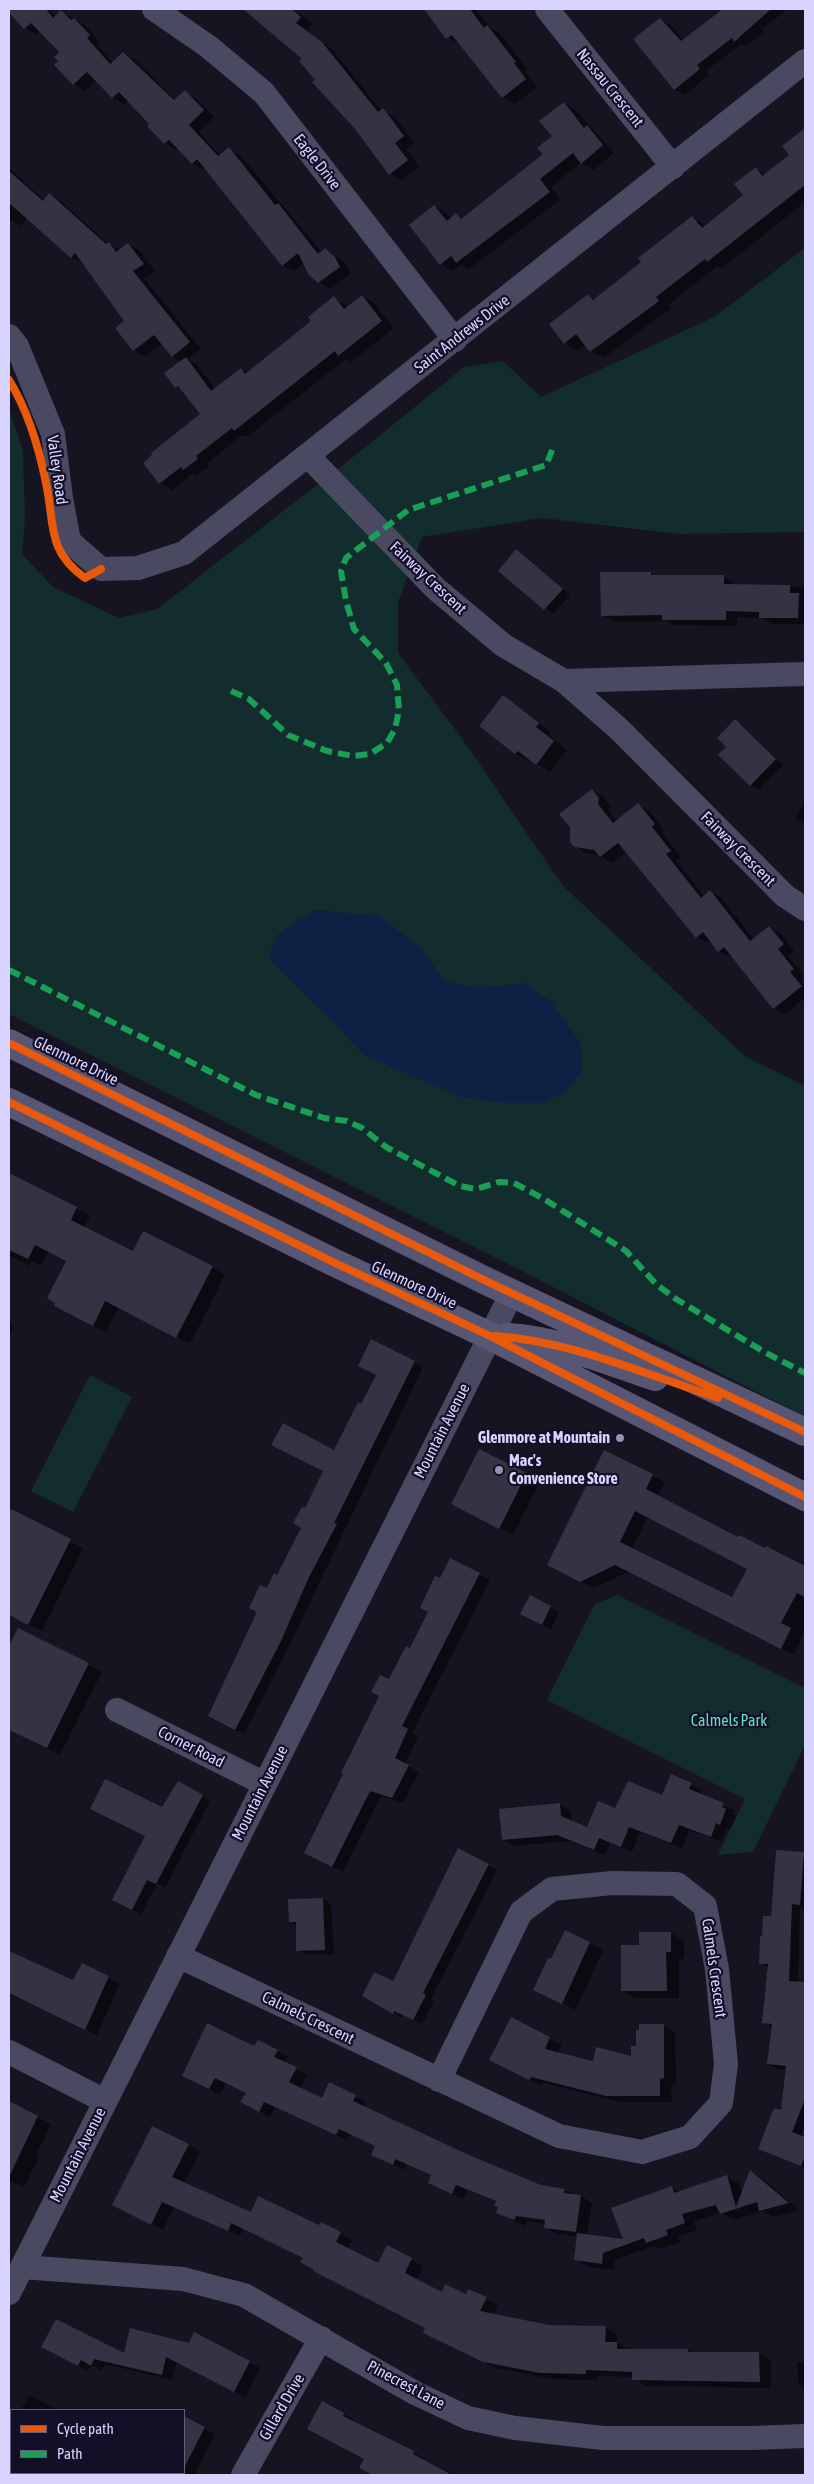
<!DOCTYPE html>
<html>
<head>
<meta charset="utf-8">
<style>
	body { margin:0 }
	#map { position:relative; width:814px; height:2484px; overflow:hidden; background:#161421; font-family:"Asap Condensed",sans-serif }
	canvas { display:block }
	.frame { position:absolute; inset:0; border:10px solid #d9d4ff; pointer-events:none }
	.legend { position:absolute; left:10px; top:2409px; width:175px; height:65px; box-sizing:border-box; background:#130f26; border:1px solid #625e7d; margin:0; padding:6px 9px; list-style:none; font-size:15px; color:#d9d4ff }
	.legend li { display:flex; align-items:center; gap:10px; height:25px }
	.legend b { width:25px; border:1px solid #625e7d }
</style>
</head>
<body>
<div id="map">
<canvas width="814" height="2484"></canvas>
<div class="frame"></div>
<ul class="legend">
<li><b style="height:6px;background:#e8590c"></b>Cycle path</li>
<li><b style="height:6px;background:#1a9f57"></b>Path</li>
</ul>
</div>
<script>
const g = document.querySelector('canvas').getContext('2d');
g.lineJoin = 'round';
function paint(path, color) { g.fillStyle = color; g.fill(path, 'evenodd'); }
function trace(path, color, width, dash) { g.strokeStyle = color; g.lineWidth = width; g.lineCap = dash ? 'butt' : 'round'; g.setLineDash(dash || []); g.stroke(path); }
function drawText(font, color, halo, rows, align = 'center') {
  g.font = font + ' "Asap Condensed",sans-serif'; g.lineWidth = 4.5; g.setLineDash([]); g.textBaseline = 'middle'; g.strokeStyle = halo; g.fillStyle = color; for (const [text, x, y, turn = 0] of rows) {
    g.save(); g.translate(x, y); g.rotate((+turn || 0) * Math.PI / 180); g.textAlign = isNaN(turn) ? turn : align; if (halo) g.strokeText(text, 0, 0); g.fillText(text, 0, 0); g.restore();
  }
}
paint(new Path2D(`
	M805,248v284l-126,2 -137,-16 -120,19 -24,65v51l65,87 100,146 183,171 59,29v331l-285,-147 -511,-256v-606l14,42 2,68 -3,36 31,33 66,31 38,-9 200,-155 107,-87 39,-6 38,36 173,-80z
	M90,1375l42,22 -59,115 -42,-21z
	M617,1595l188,93v57l-52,107 -35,3 27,-56 -198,-99 47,-95z`), '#132c2d');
paint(new Path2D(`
	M315,910l64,6 42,32 24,34 35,6 43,-5 27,18 31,43 1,26 -15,21 -25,12h-37l-44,-6 -99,-43 -19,-22 -75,-74 10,-24z`), '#0d2144');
paint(new Path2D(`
	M9,9h39l8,8 6,-5 23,13 15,17 -3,3 16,18 11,-10 10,6 42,41 9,-8 11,6 18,19 -15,15 22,24 8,-7 11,6 82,97 3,-2 11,6 10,8 4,10 -20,15 -11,-7 -15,-19 -10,8 -11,-6 -78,-98 -2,2 -11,-6 -14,-16 -2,3 -11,-7 -14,-19 -23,-24 -4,4 -11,-6 -17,-18 -11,11 -11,-7 -14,-23 1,-8 -21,-23 -4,5 -11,-7z
	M245,9h49l18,15 -6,6 27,20 48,61 13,5 20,27 -8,6 13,17 -18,14 -11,-6 -73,-94 -13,-21z
	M423,9h53l14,19 10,5 27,36 -2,2 12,16 -22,17 -13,-7 -41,-53 -14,-6 -20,-27z
	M725,9h63l-26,20 2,3 -19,15 -4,-3 -35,27 3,4 -24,20 -11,-6 -14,-70 11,6 13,16z
	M564,103l12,7 38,43 -20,17 -13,-7 -30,24 10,12 -92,70 -8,-5 -8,7 -12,-7 -7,-58 12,7 5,6 5,-4 7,4 81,-64 9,-18z
	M805,130v72l-84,67 -4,-3 -49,39 3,3 -67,50 -13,-7 -5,-7 -8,7 -13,-8 -15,-19 38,-29 7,4 48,-37 49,-45 14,9 39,-31 11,-26 10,6 25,-20 -7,-8z
	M9,168l36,33 5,-6 11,6 47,43 12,6 9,-6 11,7 15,20 -11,7 57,71 -13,10 10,7 17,23 26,-20 7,4 65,-52 21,-23 14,9 14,-11 12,7 20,25 -43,34 -5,-3 -99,78 -4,-2 -36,28 3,3 -14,10 -4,-2 -20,16 -12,-7 -16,-20 58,-48 -17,-22 -9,-6 6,-25 -10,-6 -9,-13 -18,14 -11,-7 -17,-22 9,-7 -43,-58 -12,-6 -44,-39 -7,8 -11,-7z
	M517,551l53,44 -17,19 -53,-44z
	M651,573l6,4 66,-1 12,7v3l70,1v37h-33l-11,-6 -24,-1v9l-63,-1 -7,-4 -53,1 -12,-7z
	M503,697l48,35 -2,3 18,15 -17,22 -20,-13 -2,2 -13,-8z
	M735,721l8,5 40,39 -24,25 -9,-5 -22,-38z
	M592,790l11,6 7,9 -1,6 8,10 21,-16 11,6 16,20 -3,2 19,24 -5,4 28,35 6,-5 11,7 33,41 16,-12 11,7 13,17 -6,5 16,20 -3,2 4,6v14l-20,16 -11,-6 -41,-53 -3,2 -11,-6 -8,-10 -3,2 -11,-6 -71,-85 -14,11 -13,-8 -13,-2 -12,-7z
	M805,802v23l-10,-7z
	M9,1174l81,42 -6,12 49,25 79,14 13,8 -35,69 -71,-36 -13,24 -38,-19 -1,-52 -18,-10 -8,15 -10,-5 -2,5 -20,-11z
	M9,1323l5,3 -5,9z
	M414,1362l9,5 -134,279 -45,88 -26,-13 50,-131 10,-14 25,-49 2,-17 29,-59 28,-45z
	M480,1451l60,31 -27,53 -47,-24z
	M605,1452l60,30 -7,15 80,42 27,11 1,-2 39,20v63l-11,24 -166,-83 -34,16 -33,-16zM648,1517l100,52 -15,30 -101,-50z
	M9,1510l74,38 -41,83 -33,-16z
	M479,1574l11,6 -78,153 6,4 -13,27 14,8 -16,31 -22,-7 -38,76 -27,-13 73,-178 21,-31 19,-38 12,-32z
	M531,1597l28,15 -8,17 -20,-10z
	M18,1629l84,43 -42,83 -51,-26v-81z
	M671,1776l31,14 -2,5 34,15 -1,4 3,2 -6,14 -3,-2 -5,14 -33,-12 -7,18 -42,-16 -8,20 -22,-9 -5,12 -36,-14 -55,5 -11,-6 57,-36 10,6 2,11 16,8 28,-19 47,-13z
	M178,1783l32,18 -45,87 -8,-4 -16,30 -19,-10 25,-68z
	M804,1853l1,56 -5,-1 -2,75 7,1v142l-4,11 4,2v29l-46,-19 23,-37 5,-42 -10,-1 -8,-5 3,-37 -9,-5 6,-54 -8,-5 11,-45z
	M488,1865l9,5 -66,129 3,2 -12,23 -19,-9 -1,3 -38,-22 29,-13z
	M323,1899l8,5 3,50 -28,1 -8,-5 -1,-24 -7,-4z
	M671,1933l13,8v18h-5v39h-44l-13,-7 19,-45z
	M590,1943l13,7 -27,60 -42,-20 18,-29z
	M9,1952l65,30 34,-5 12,7 -23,51 -57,-28 -31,-12z
	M512,2019l50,26 -5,8 37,9 39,-4 4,-11 27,-22 11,7 1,53h-5l1,17h-53l-76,-19 -2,3 -38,-20z
	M255,2048l22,3 11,6 -3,6 22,12 -7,14 22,10 33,-3 11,6 -3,5 105,50 72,29 24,4 17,6 11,7 -5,33 38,5 47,-54 9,6 46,-16 13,7 2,10 9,-22 12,7 37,31 -27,7 -10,-6 -30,9 -12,-7 -27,8 3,9 -19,7 2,5 -21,7 -5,-3 -39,14 -1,10 -26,-3 -13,-8 3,-23 -22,-2 -11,-7 1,-3 -19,-3 -2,5 -28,-14 2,-4 -4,-3 2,-3 -30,-12 -4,9 -23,-11 -8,-12 -25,-12 -3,6 -21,-10 -7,-14 -26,-12 -3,6 -72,-33 -5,10 -17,-9 -6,-15 -21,-10 -6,12 -25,-13z
	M9,2102l42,22 -15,32 3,2 -15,29 -15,-7z
	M188,2145l12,6 -16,32 67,30 69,13 2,-3 30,17 -4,9 30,16 9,-18 36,19 -7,15 26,13 44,5 12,6 -5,10 56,11 56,1 12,7v9l12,7h59l6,3h65l12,7v28l-126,-2 -12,-9 -36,-1v4l-45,-1 -56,-11 -60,-29 -10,-11 -122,-70 -61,-29 -3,7 -66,-29 -11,23 -38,-18z
	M131,2329l118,33 11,6 -15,29 -68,-35 -5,18 -67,-16 -3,7 -10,-6 -4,6 -35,-18 71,2z
	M805,2361v28l-6,-4 -2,-23z
	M29,2395l27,14 3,1h-38z
	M344,2414l10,6 -1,2 71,36 -1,3 33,14h-81l-14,-8 5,-8 -47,-25z
	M184,2417l31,17 -21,41h-43l1,-2h32z
	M9,2471l2,2 7,2h-9z`), '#0007');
paint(new Path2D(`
	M9,9h37l7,9 8,-8 10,10 3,-2 16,17 -3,3 23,26 13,-12 51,48 11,-10 19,20 -15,15 29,31 11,-9 46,58 3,-2 40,51 7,-6 10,9 5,10 -22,16 -9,-8 -11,-22 -16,13 -85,-107 -5,5 -23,-24 -5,4 -17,-18 2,-2 -30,-32 -7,6 -25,-26 -14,13 -19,-20 4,-4 -4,-4 5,-5 -28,-29 -7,6 -15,-16z
	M243,9h49l9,8 -5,6 26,19 56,70 5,-4 21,28 -9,7 13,17 -19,15 -34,-46 -43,-47 3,-2 -16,-19 3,-2z
	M424,9h46l14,19 3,-3 29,37 -2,1 12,16 -24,19 -50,-63 -6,4z
	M723,9h48l-37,33 -2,-4 -35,27 3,4 -26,21 -41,-51 27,-21 21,23z
	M564,102l20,26 3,-3 16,20 -22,19 -8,-11 -33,26 10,13 -94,71 -5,-7 -11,9 -31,-40 25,-20 13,16 9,-8 5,6 82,-65 -6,-6 15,-12 -13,-15z
	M805,128v57l-98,77 -2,-3 -49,38 3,4 -69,51 -14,-18 -12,10 -15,-20 39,-30 5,6 48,-38 -3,-4 54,-42 10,12 41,-33 -9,-11 22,-17 6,9 27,-21 -7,-9z
	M9,171l34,30 6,-8 57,51 3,-2 7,10 12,-9 16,21 -11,7 57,71 -18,15 -18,-22 -21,16 -18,-23 9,-7 -49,-68 -4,5 -62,-55z
	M362,295l20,26 -44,35 -3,-5 -101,80 -2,-3 -36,28 2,3 -15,11 -2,-3 -22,17 -16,-21 9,-8 -1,-2 49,-39 -22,-28 -3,2 -11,-15 22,-16 25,34 30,-23 4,6 66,-53 -3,-4 26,-21 10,13z
	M516,549l47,40 -19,21 -46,-39z
	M600,572h51v3h73v9l66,1v8h9l-1,25h-39v-6l-33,-1v9h-64v-5l-61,1z
	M503,695l36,28 -3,4 18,14 -18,24 -18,-14 -3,3 -36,-28z
	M735,719l41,40 -26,27 -32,-31 8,-8 -9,-9z
	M592,789l7,9 -1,6 15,19 25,-20 17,21 -3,3 19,24 -5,3 35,44 9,-8 40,51 19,-15 15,18 -6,5 16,20 -4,3 12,14 -29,23 -49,-62 -6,5 -15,-20 -7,6 -78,-95 -18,14 -6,-7 -20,-3 -4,-5v-15l-11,-13z
	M9,1173l68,34 -6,13 62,31 10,-20 70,35 -37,72 -71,-37 -12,25 -39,-20 1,-3 -8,-5 19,-37 -31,-16 -7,14 -19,-9z
	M371,1339l44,22 -81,162 3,1 -28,53 -28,64 -46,89 -27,-14 48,-102 -1,-3 -6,-3 11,-23 7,3 7,-15 3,2 24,-47 -8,-5 9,-16 3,1 18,-37 -52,-26 12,-22 51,27 24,-48 3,2 15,-29 -18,-9z
	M479,1449l48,24 -28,56 -48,-25z
	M604,1450l49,24 -7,15 92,48 1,-2 26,13 1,-2 39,20v31l-8,-4 -16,30 10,5 -10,21 -166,-84 -35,17 -33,-17zM635,1511l112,58 -15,28 -112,-55z
	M9,1508l62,31 -43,86 -19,-10z
	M450,1558l30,15 -78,153 6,3 -13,29 14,7 -17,33 -22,-7 -38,76 -28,-14 39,-79 -2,-1 38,-77 -8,-4 9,-17 9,4 17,-33 4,2 18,-36 -8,-4 15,-32 5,2z
	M530,1595l21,11 -9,19 -22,-11z
	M18,1628l71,35 -42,85 -38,-18v-84z
	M671,1774l21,9 -3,6 35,14 -2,4 4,2 -6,16 -4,-2 -5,14 -32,-12 -8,18 -42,-16 -8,20 -22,-9 -5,12 -37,-15 -55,5 -3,-31 61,-6 1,13 26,11 11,-26 17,7 13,-27 34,14z
	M105,1779l57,28 16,-26 25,14 -47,89 -9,-4 -15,30 -20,-10 33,-64 -55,-27z
	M458,1848l31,16 -66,129 3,2 -13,25 -19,-9 -1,3 -31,-18 12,-24 19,9z
	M776,1850l28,2 -4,53 -8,-1 -3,77 16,1v117l-13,33 13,5v19l-4,10 -43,-17 16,-41 7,2 5,-44 -19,-2 5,-40 -10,-1 6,-59h-9l1,-28h2l1,-20h8z
	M323,1898l2,52 -29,1v-29h-7l-1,-23z
	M565,1930l25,12 -28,62 -29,-14 15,-32 3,1z
	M639,1932h32v20h-5l1,39h-46v-46h18z
	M9,1951l64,29 9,-17 27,13 -24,54 -76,-37z
	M511,2017l39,20 -5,12 48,12 3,-14 35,9v-10h5v-16h3v-6h25v54l-4,1v17h-54l-75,-19 -2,3 -40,-20z
	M207,2023l47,23 4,-6 20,10 -4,7 23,10 -8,15 33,16 7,-16 27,13 -3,6 116,54 72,30 24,4 -1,4 17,2 -5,37 -32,-4 1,-8 -29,-4 -2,4 -18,-7 2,-6 -4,-1 2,-5 -40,-16 -4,9 -24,-11 3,-8 -36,-16 -2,6 -22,-10 4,-9 -36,-17 -3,6 -72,-33 -5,10 -19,-10 6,-9 -31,-15 -6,11 -27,-13z
	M9,2101l29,15 -29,61z
	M152,2126l37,18 -17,33 79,35 7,-16 61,29 2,-3 20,10 -5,10 42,21 9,-18 25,13 -7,15 37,19 3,-8 21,10 2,-5 19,8 -7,14 69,14 57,1 -1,16h12v7h71v3h71l1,30 -128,-2v-8l-46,-2v4l-46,-1 -57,-11 -60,-29 2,-5 -112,-57 1,-1 -14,-8 3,-4 -72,-35 -3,8 -66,-29 -11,23 -39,-20z
	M750,2170l39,33 -30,8 -2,-9 -37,12 -4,-9 -34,9 3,9 -19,7 2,5 -22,8 -2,-5 -41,15 -1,11 -28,-4 3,-27 46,6 -12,-31 61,-22 2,7 53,-18 9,32z
	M56,2319l68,34 6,-25 59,15 5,-11 56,29 -16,31 -68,-35 -4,18 -68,-16 -3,7 -10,-6 -3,6 -37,-19z
	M322,2401l22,12 -1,3 71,35 -1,3 39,21h-79l-14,-7 5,-9 -57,-30z
	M184,2416l21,11 -21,41z`), '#343243');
trace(new Path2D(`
	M154,9l55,38 55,46 191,247
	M547,9l126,158
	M9,336l8,10 36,88 8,64 8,43 32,28 37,-1 46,-15 621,-492
	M308,456l127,132 68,57 61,36 56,49 165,166 20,13
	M564,681l241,-7
	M117,1710l148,74
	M178,1956l381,180 83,16 48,-15 31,-34 5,-39 -9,-95 -12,-63 -28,-22 -65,-1 -60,6 -31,23 -82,168
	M9,2052l96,49
	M22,2267l161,12 61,16 171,98 53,25 47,10 88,10h148l54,-2
	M9,2293l503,-1000
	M243,2475l78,-137`), '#4a4962', 24);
trace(new Path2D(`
	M9,1043l475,237 321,152
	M9,1102l324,160 157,74 315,161
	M508,1337c50,3 99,24 147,40`), '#575674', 28);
trace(new Path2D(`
	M231,691l18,8 39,36 39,16 26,5 17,-2 17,-11 8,-14 4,-19 -2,-25 -11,-22 -32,-34 -8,-28 -5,-30 5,-13 62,-48 138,-45 7,-17
	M9,970l247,125 68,23 23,3 15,7 24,19 74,39 16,3 23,-7 15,1 30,16 82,52 30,33 20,15 90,54 39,20`), '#1a9f57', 6, [12, 6]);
trace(new Path2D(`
	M9,380c19,31 30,68 37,103 9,41 0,67 39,95l16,-9
	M9,1043l475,237 321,152
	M9,1102l324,160 157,74 315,161
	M495,1336c76,5 150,38 223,62`), '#e8590c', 8);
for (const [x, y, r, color] of [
	[620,1438,5,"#9591b1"],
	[499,1470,5,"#9591b1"]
]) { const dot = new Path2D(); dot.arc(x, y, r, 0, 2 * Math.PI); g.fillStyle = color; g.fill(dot); trace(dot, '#130f26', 2); }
drawText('16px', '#d9d4ff', '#130f26', [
	["Nassau Crescent",610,88,51],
	["Eagle Drive",317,162,52],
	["Saint Andrews Drive",462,334,-38],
	["Valley Road",57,470,82],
	["Fairway Crescent",428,578,43],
	["Fairway Crescent",738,849,45],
	["Glenmore Drive",76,1061,26],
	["Glenmore Drive",414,1285,25],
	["Mountain Avenue",442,1431,-63],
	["Corner Road",191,1747,27],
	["Mountain Avenue",260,1793,-63],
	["Calmels Crescent",714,1968,82],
	["Calmels Crescent",308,2018,26],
	["Mountain Avenue",78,2155,-63],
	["Pinecrest Lane",406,2385,28],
	["Gillard Drive",282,2407,-60]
]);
drawText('bold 16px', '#d9d4ff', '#130f26', [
	["Glenmore at Mountain",610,1438],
	["Mac's",509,1461,"left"],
	["Convenience Store",509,1479,"left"]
], 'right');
drawText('16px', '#5fe0c0', '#130f26', [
	["Calmels Park",729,1721]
]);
</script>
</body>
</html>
